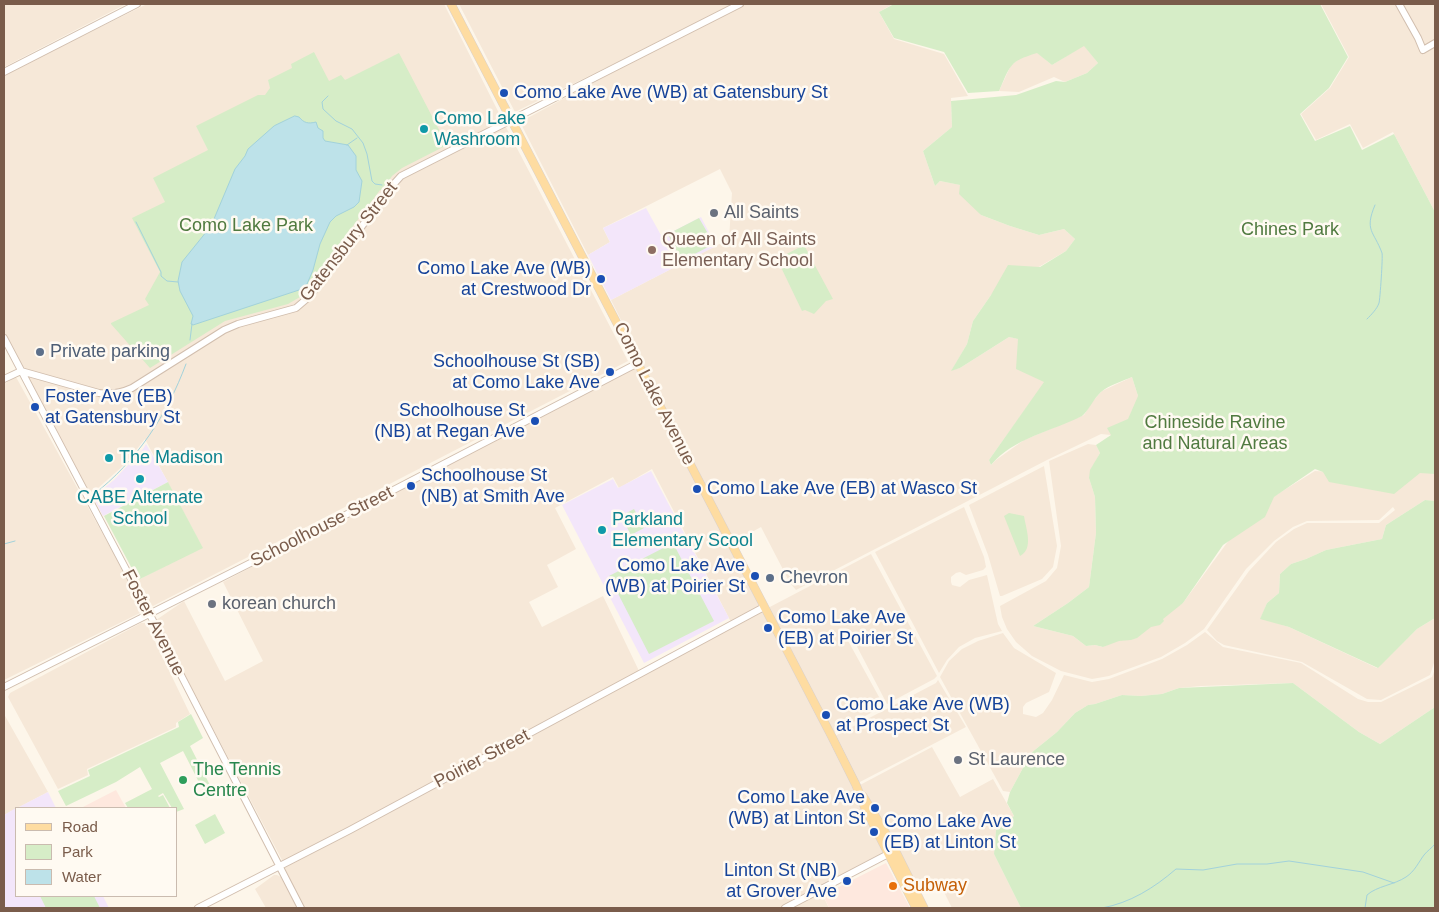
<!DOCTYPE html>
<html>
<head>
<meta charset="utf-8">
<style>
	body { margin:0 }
	#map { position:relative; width:1439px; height:912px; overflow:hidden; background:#fdf6ea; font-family:Arial,sans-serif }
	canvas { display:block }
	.frame { position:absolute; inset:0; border:5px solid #7a5c4b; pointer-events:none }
	.legend { position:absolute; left:15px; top:807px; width:162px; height:90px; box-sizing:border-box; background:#fffaf2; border:1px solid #cabbaf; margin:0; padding:6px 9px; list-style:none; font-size:15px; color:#7a5c4b }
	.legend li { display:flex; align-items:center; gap:10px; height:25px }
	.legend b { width:25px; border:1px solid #cabbaf }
</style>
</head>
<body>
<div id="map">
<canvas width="1439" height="912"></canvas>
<div class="frame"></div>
<ul class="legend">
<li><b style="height:6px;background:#fedca1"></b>Road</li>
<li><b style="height:14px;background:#d6edc7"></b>Park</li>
<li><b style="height:14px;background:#bde2e9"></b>Water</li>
</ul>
</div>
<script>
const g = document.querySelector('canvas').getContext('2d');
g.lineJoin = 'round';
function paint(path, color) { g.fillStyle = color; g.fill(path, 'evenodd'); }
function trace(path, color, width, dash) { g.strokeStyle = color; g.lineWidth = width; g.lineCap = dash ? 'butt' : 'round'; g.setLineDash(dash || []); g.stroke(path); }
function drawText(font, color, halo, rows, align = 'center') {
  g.font = font + ' Arial,sans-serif'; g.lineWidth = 5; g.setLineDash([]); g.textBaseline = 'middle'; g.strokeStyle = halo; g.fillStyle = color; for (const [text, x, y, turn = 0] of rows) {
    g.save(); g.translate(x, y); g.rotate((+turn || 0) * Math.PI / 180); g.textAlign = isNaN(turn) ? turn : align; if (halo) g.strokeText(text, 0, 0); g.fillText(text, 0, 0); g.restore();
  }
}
paint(new Path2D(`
	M4,4h122l-122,63z
	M147,4h297l64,127 120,230 -475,245 -2,-1 -13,-25 64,-33 -57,-108 -21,26 -36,32 -84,-162v-260z
	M459,4h278l-222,108z
	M746,4h147l-14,8 15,27 50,15 24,42 -17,2 1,29 -29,24 12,35 5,-5 21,4 20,30 29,11 29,9 25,-6 11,10 -9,12 -75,44 -18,26 -6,23 -15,26 8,-2 49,-31 10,2 26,43 -56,78 2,5 5,-5 28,-20 60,-25 8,-13 10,-11 30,-14 6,19 -3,26 -24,13 -10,-1 -54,26 -251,130 -6,-7 -29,-56 -29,16 -121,-243 118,-61 3,-46 -12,-24 -117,59 7,14 -22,13 -68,-133 151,-81z
	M1321,4h114v208l-42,-80 -30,16 -13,-24 -34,16 -15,-26 29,-26 19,-31z
	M1084,45l14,18 -11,10 -22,9 -11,-5 -35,15 -20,-1 12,-26 22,-16 19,16z
	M637,365l125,242 -30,17 -80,-155 -33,19 -6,-11 -58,31 21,41 -29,16 11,22 -29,15 13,25 61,-31 37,77 -299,161 -58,28 -127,-242 28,-19 41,80 38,-20 -40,-79z
	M16,377l110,199 16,31v4l-2,2 -136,67v-296z
	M1088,444l8,1 4,8 -9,17 -2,8 6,19 1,36 -7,54 -21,16 -35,23 40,10 13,10 9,-1 8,2 80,-44 49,-67 36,-36 47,-29 51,3 69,-8v35l-10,-1 -39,25 -4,14 -56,11 -20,9 -15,5 -11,10 -1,19 -12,10 -6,15 28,9 88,41 40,-39 18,-11v42l-5,15 -49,25 -14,-1 -65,-37 -78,-17 -7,-4 -10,-11 42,-59 27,-29 18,-13 13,-6h72l16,-13 -2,-3 -14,13 -72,1 -14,6 -19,14 -28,28 -42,60 -19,14 -24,14 -52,19 -17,3 -31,-8 -29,-15 -16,-14 -9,-13 -5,-12 -2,-11 46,-25 11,-13 4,-22 -12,-85z
	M1044,466l13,80 -4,21 -11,12 -40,17h-2l-12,-41 -19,-50z
	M964,507l20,50 2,10 -3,3 -17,5 -6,-3 -4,1 -5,4v5l1,3 8,2 9,-7 18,-5 11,49 4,7 -27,7 -16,9 -12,13 -8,13 -64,-121z
	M871,554l66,122 -3,3 -47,25 -35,-67 -5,2 37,67 -53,28 -65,-125z
	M764,610l90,176 32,69 -103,53h-481l-21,-40z
	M141,623h5l44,91 -14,9v4l-89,42 1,6 -30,14 -50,-92 2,-4z
	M1205,632l18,15 78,16 57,36 10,3h13l51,-25 3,-8v38l-55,37 -21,-12 -66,-49 -92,3 -22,2 -17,6 -21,2 -19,-1 -27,9 -7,1 -13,8 -18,19 -26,21 -21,39 -7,-1 -63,-114 9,-16 13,-12 16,-8 25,-8 11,15 42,25 -7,19 -23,11 -3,4v7l13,3 7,-4 9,-13 12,-25 28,7 17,-3 53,-20 25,-14z
	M938,680l28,47 -110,57 -23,-47 103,-54z
	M4,714l44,78 -44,23z
	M932,747l28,50 33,-18 21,37 -18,14 -2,24 27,54h-69l-13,-26 -22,11 -59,-107z
	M274,875h3l4,2 16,31h-31l-11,-19z
	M821,892l8,16h-39z`), '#f6e8d8');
paint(new Path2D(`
	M116,790l10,18h-45z
	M886,863l24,45h-81l-6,-13z`), '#fee8de');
paint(new Path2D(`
	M646,208l16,29 39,-20 15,29 -105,54 -23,-45 22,-13 -7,-14z
	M146,444l22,38 -65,34 -10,-19 21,-17 29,-31z
	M651,471l78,147 -85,45 -82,-158 51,-26 5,9z
	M48,792l8,16h-39z
	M16,808v88h87l6,12h-105v-93z`), '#f3e6fa');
paint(new Path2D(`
	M894,4h426l28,53 -19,31 -29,26 15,27 35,-15 12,24 32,-16 41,78v262l-15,-1 -26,21 -65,-12 -6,-10 -8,-3 -41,28 -9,20 -42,28 -40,58 -20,16 1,2 -4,4 -9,2 -14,11 -6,2 -12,1 -16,6 -8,-2 -9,1 -13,-10 -40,-10 35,-23 21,-16 7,-54 -1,-36 -6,-19 1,-8 10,-17 -4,-8 15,-10 -4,-7 21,-9 10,-23 -6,-19c-9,4 -23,8 -31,15 -7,6 -14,21 -19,24 -29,15 -69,22 -91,49l-2,-5 55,-78 -28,-13 2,-30 -9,-2 -49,31 -9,3 16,-27 6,-23 18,-26 17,-30 32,2 26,-16 9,-12 -11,-10 -25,6 -29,-9 -29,-11 -22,-21 1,-9 -20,-4 -5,5 -12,-35 29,-24 -1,-26 65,-6 40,-14 9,1 22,-9 11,-10 -14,-17 -32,19 -15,-12c-29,9 -26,12 -38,38l-31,2 -24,-41 -50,-14 -15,-26z
	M314,52l15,29 12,-6 4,5 54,-27 48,92 -45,23 -10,8 -10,15 -2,-1 -80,107 -12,7 -63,17 -75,47 -39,-44v-1l38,-18 -4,-6 15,-27 -28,-54 33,-16 -12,-24 55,-28 -12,-24 62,-31h7l5,-7 -2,-8 24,-12 -1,-4z
	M699,218l15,26 -31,16h-3l-12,-26z
	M804,245l29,54 -7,2 -12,13 -9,-4 -3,1 -25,-52z
	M168,482l35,66 -65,32 -34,-64z
	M1425,500l10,1v117l-18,11 -39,39 -89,-41 -29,-8 7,-16 12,-10 1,-19 11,-10 15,-5 20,-9 56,-11 4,-14z
	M634,509l10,19 -13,7 -10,-19z
	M1009,513l15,3c2,13 10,33 -4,40l-16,-40z
	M673,543l41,78 -65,33 -40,-78z
	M1293,683l66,49 21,12 55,-37v201h-414l-27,-54 2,-24 18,-14 -7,-13 3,-11 21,-39 26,-21 18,-19 13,-8 7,-1 27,-9 19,1 21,-2 17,-6z
	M191,714l12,24 -13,8 24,47 -7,5 -24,-47 -23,12 24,46 -8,3v-4h-4l-9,-15 -5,3 1,1 4,-2 7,13h-42l-3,-5 27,-14 -12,-22 -24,15 -50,24 -8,-15 32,-15 -2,-6 91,-43 -1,-5z
	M215,814l10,19 -20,11 -10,-19z
	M40,896h54l6,12h-54z`), '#d6edc7');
const water = new Path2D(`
	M295,116l4,1c5,6 9,7 17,5l2,6 5,3v7l2,3 23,4 8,11v14l6,11 -3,21 -5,5 -18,9 -6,6 -10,22 -7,26 -6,14 -8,6 -106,35 -2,-1 2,-8 -13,-25 -2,-10 4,-19 29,-36 24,-57 10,-13 3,-7 26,-23z`);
paint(water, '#bde2e9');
trace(water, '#a2d2db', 1);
trace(new Path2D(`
	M328,96l-6,6 1,7 13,12 16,8 11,14 4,11 5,27 3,3 7,1
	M347,145l10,-7
	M136,222l25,50v4l6,5 11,1
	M1367,319c4,-4 10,-10 12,-16 1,-3 4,-47 3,-50 -8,-22 -18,-22 -7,-48
	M190,340l2,-16
	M93,495c44,-34 74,-80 93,-131
	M4,544l11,-3
	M1102,908c28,-5 52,-20 74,-39l27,1 34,-6h30l22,-3 74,11 31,11
	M1365,908l2,-13c10,-9 27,-10 39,-18 9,-6 12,-14 18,-22 3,-4 8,-7 11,-11`), '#a2d2db', 1);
const minor = new Path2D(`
	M1399,4l19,34 5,12 12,-7
	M4,72l133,-68
	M4,338l145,275 152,295
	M4,379l17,-8 78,22c12,2 22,0 33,-5l92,-58 14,-6 58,-16 14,-12 81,-109 10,-11 339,-172
	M4,687l326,-164 308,-160
	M198,908l152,-78 414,-223
	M785,908l107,-56`);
const major = new Path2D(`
	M451,4l380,731 25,50 9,23 51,100
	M863,796l28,46 33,66`);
trace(minor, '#d1beae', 8);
trace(major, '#dad1cd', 9);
trace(minor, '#fff', 6);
trace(major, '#fedca1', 8);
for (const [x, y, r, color] of [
	[504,93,5,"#1a4fb4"],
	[424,129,5,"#0f9aa8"],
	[714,213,5,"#6b7280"],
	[652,250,5,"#8d6e63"],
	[601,279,5,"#1a4fb4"],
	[40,352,5,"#5c6f8a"],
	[610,372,5,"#1a4fb4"],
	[35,407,5,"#1a4fb4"],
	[535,421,5,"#1a4fb4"],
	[109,458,5,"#0f9aa8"],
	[140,479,5,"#0f9aa8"],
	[411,486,5,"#1a4fb4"],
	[697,489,5,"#1a4fb4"],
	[602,530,5,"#0f9aa8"],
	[755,576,5,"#1a4fb4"],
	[770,578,5,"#5c6f8a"],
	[212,604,5,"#6b7280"],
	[768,628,5,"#1a4fb4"],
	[826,715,5,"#1a4fb4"],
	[958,760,5,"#6b7280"],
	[183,780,5,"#2e9e5b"],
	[875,808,5,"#1a4fb4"],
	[874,832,5,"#1a4fb4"],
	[847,881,5,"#1a4fb4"],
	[893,886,5,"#e8710a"]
]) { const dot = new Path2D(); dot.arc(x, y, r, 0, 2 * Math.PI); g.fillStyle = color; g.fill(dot); trace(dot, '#fffaf2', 2); }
drawText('18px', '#164399', '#fffaf2', [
	["Como Lake Ave (WB) at Gatensbury St",514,93],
	["Como Lake Ave (WB)",591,269,"right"],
	["at Crestwood Dr",591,290,"right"],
	["Schoolhouse St (SB)",600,362,"right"],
	["at Como Lake Ave",600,383,"right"],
	["Foster Ave (EB)",45,397],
	["at Gatensbury St",45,418],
	["Schoolhouse St",525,411,"right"],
	["(NB) at Regan Ave",525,432,"right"],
	["Schoolhouse St",421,476],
	["(NB) at Smith Ave",421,497],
	["Como Lake Ave (EB) at Wasco St",707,489],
	["Como Lake Ave",745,566,"right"],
	["(WB) at Poirier St",745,587,"right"],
	["Como Lake Ave",778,618],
	["(EB) at Poirier St",778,639],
	["Como Lake Ave (WB)",836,705],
	["at Prospect St",836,726],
	["Como Lake Ave",865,798,"right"],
	["(WB) at Linton St",865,819,"right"],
	["Como Lake Ave",884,822],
	["(EB) at Linton St",884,843],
	["Linton St (NB)",837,871,"right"],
	["at Grover Ave",837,892,"right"]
], 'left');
drawText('18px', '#0d838f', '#fffaf2', [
	["Como Lake",434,119],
	["Washroom",434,140],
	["The Madison",119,458],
	["CABE Alternate",140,498,"center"],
	["School",140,519,"center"],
	["Parkland",612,520],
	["Elementary Scool",612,541]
], 'left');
drawText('18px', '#5b616d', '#fffaf2', [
	["All Saints",724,213],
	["korean church",222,604],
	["St Laurence",968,760]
], 'left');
drawText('18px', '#507a40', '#fffaf2', [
	["Como Lake Park",246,226],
	["Chines Park",1290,230],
	["Chineside Ravine",1215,423],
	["and Natural Areas",1215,444]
]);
drawText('18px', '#785e54', '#fffaf2', [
	["Queen of All Saints",662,240],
	["Elementary School",662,261]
], 'left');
drawText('18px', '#7a5c4b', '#fffaf2', [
	["Gatensbury Street",349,242,-52],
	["Como Lake Avenue",654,394,63],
	["Schoolhouse Street",322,527,-27],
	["Foster Avenue",153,623,63],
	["Poirier Street",482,759,-28]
]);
drawText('18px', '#4e5e75', '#fffaf2', [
	["Private parking",50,352],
	["Chevron",780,578]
], 'left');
drawText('18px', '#27864d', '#fffaf2', [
	["The Tennis",193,770],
	["Centre",193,791]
], 'left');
drawText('18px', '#c56008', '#fffaf2', [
	["Subway",903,886]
], 'left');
</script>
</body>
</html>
